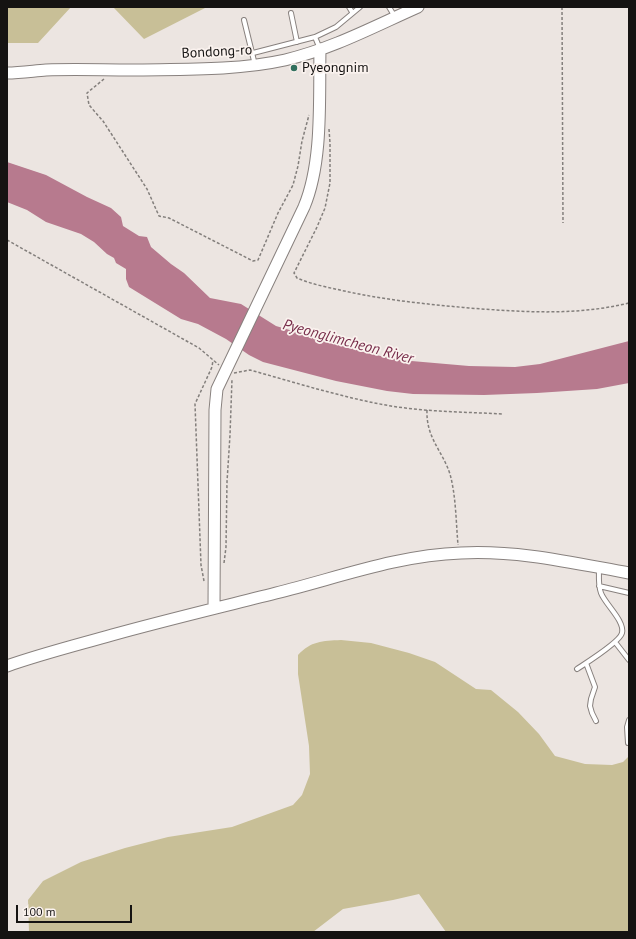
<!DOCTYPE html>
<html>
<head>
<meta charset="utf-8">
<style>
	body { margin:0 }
	#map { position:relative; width:636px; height:939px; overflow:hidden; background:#ece5e1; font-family:"PT Sans",sans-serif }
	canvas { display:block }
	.frame { position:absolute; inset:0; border:8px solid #151312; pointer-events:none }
	.scale { position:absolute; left:16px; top:905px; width:116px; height:18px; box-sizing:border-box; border:2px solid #151312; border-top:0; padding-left:5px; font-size:12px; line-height:14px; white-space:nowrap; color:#151312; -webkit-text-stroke:3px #faf2ee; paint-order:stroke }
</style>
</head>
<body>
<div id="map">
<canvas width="636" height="939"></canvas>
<div class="frame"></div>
<div class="scale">100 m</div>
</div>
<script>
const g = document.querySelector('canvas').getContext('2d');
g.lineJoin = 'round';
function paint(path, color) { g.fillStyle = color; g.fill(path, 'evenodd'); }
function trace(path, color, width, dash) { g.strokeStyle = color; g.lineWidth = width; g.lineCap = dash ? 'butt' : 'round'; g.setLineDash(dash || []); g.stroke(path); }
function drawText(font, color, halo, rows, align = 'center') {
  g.font = font + ' "PT Sans",sans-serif'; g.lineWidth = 3.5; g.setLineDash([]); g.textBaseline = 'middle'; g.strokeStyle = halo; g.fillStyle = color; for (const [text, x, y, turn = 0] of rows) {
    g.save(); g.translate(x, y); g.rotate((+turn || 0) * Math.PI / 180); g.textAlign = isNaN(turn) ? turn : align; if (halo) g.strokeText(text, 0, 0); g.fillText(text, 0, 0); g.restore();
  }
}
paint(new Path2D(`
	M7,7h64l-33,36h-31z
	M113,7h94l-63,32z
	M341,640l30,3 38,10 26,9 41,27 15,1 27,22 21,22 16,22 30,8 27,1 11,-3 6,-6v176h-183l-27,-38 -26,6 -50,9 -30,23h-284l-1,-32 15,-19 38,-19 44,-14 43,-11 64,-10 61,-22 9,-10 8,-21 -1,-28 -11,-72v-19c13,-14 24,-14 43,-15z`), '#c8bf97');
paint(new Path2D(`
	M7,162l39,13 41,22 24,11 10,9 2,9 16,10 8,1 4,10 20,17 13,9 26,25 31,6 35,22 95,28 29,6 69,6 46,1 25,-3 89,-23v42l-32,6 -60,4 -53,2 -71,-1 -26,-3 -51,-10 -73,-19 -14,-7 -23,-16 -28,-15 -17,-5 -52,-32 -3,-8v-10l-10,-6 -2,-5 -7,-4 -13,-12 -13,-8 -35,-12 -19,-12 -20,-8z`), '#b77a8e');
const lane = new Path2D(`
	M349,7l3,5
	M389,7l6,10
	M291,13l6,29
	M244,20l11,45
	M315,37l5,12
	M253,53l62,-16 21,-10 24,-20
	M599,586l30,7
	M615,642l14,18
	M586,663l9,24 -4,12 -1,7 2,7 4,8
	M577,669c9,-6 43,-27 45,-36 3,-12 -17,-29 -21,-40 -3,-8 -2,-17 -2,-25
	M628,743l-1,-16 2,-7`);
const secondary = new Path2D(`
	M7,73c13,0 26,-2 39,-3 28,-1 57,0 85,0 51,-1 104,1 154,-10 47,-11 90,-34 133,-53
	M214,608l1,-198 2,-21 87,-182c19,-45 15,-108 16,-158
	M7,666c34,-12 70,-21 105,-31 54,-15 109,-28 164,-42 61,-15 122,-38 185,-40 57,-3 112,10 168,20`);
trace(lane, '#88817e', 6);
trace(secondary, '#88817e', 13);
trace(new Path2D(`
	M562,7l1,216
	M104,79l-17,14 2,12 14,16 44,68 12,27 10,2 84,43 5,-1 20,-47 15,-28 5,-19 4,-25 7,-26
	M329,129l1,14v40l-5,25 -8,19 -23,46 3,5c14,6 29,9 43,12 43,10 86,14 129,18 54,4 107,8 160,-5
	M7,240l192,108 20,17
	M234,373l16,-3c47,13 94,28 141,36 37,6 75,6 112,8
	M427,410c-1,28 15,40 23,64 6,22 6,48 8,71
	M224,563l2,-16 1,-65 3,-47 2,-56
	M204,581l-3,-16 -6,-161 17,-37 1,-7`), '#837f7c', 1.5, [3, 2]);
trace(lane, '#fff', 4);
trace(secondary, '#fff', 11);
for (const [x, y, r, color] of [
	[294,68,4,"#31705e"]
]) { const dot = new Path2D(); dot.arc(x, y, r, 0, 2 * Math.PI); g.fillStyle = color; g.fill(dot); trace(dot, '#faf2ee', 1.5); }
drawText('14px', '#151312', '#faf2ee', [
	["Bondong-ro",217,52,-3]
]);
drawText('14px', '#151312', '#faf2ee', [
	["Pyeongnim",302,68]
], 'left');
drawText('italic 15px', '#772c4a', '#faf2ee', [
	["Pyeonglimcheon River",348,342,15]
]);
</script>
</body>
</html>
